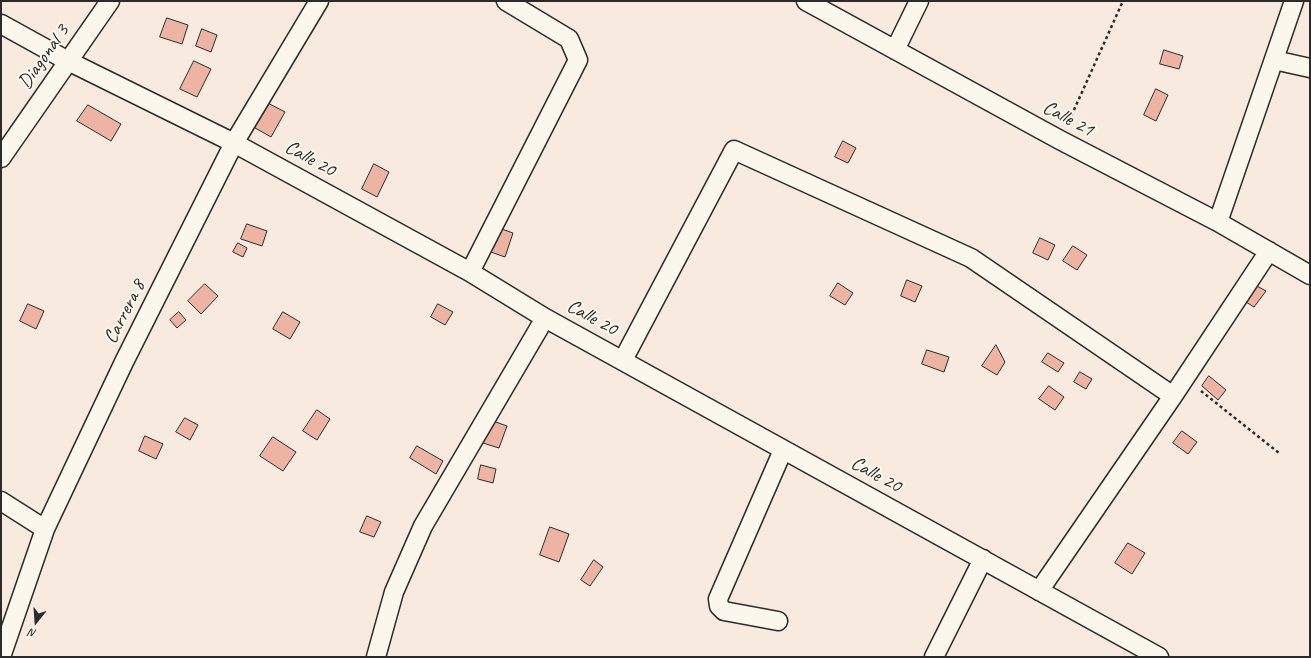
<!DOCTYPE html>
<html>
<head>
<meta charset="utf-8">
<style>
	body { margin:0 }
	#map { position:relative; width:1311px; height:658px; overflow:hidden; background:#f8eade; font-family:Caveat,sans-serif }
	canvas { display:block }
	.frame { position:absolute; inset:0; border:2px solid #2b2b2b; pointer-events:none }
	.north { position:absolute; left:16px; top:602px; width:40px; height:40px; -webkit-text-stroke:3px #fbf7ec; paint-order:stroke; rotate:197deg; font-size:11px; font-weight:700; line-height:16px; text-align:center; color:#2b2b2b }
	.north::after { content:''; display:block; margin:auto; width:14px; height:18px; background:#2b2b2b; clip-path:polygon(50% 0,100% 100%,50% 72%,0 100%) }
</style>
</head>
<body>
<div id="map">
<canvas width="1311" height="658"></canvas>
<div class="frame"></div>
<div class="north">N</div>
</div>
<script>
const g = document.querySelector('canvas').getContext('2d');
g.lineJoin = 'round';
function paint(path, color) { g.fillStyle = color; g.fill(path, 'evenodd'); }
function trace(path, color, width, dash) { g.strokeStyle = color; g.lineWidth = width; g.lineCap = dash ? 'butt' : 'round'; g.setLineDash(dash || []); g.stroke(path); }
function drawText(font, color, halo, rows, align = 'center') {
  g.font = font + ' Caveat,sans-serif'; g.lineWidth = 4; g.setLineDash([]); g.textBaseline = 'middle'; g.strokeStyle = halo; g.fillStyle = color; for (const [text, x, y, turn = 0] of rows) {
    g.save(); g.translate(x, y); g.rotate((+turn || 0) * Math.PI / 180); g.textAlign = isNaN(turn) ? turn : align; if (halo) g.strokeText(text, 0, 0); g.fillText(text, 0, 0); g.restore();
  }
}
const building = new Path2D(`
	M167,18l21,7 -6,19 -22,-7z
	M202,29l15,6 -6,17 -15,-6z
	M1164,50l19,6 -4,13 -19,-5z
	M194,61l17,8 -14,28 -17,-8z
	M1156,89l12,6 -12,26 -12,-6z
	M264,101l21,11 -14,25 -21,-12z
	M88,105l33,19 -10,17 -34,-20z
	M843,141l13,7 -8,15 -13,-6z
	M374,164l15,8 -12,25 -15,-8z
	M247,224l20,7 -5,15 -21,-7z
	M496,227l17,6 -8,24 -17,-6z
	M1040,238l15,7 -7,15 -15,-7z
	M238,243l9,5 -4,9 -10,-5z
	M1073,246l14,9 -10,15 -14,-9z
	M907,280l15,6 -7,16 -14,-6z
	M838,283l15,10 -8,12 -15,-9z
	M205,284l13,12 -17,18 -13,-13z
	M1257,286l9,5 -12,16 -8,-5z
	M28,304l16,7 -8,18 -16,-8z
	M438,304l15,8 -8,13 -14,-8z
	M179,312l7,8 -9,8 -7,-8z
	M283,312l17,10 -10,17 -17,-10z
	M996,345l9,17 -8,13 -15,-9z
	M927,350l22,7 -5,15 -22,-8z
	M1048,353l16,10 -6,9 -16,-10z
	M1080,372l12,7 -6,10 -12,-7z
	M1209,376l17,14 -8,10 -16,-14z
	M1049,386l15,11 -9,13 -16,-11z
	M317,410l13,9 -13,21 -14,-9z
	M185,418l13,7 -8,15 -14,-8z
	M490,420l17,6 -8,22 -16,-5z
	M1182,431l15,11 -9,12 -15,-11z
	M145,436l18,8 -7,15 -17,-8z
	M273,437l23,15 -13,19 -23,-15z
	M417,446l26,15 -7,13 -26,-16z
	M481,465l15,4 -3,14 -15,-4z
	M367,516l14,6 -7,15 -14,-5z
	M550,527l19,7 -10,28 -19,-7z
	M1128,543l17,10 -13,21 -17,-11z
	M594,560l9,7 -13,19 -9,-6z`);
paint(building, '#edb4a4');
trace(building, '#2b2b2b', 1);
const minor = new Path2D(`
	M806,1l254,139 158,82 92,53
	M1,24l67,37 166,82 236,129 75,46 614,339
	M895,50l24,-49
	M1274,60l36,8
	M1,158l109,-157
	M1218,222l76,-221
	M470,272l108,-212 -9,-21 -63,-38
	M623,360l111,-210 237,108 202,138
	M1,501l44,28
	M1039,591l134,-195 96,-145
	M778,621l-54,-10 -5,-5 -1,-7 65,-149
	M1,657l44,-128 79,-167 110,-219 85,-142
	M376,657l18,-65 29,-66 122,-208
	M934,657l49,-98`);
trace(minor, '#2b2b2b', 21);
trace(new Path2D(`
	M1069,121l54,-120
	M1201,391l78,62`), '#2b2b2b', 2.5, [3, 3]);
trace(minor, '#fbf7ec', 18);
drawText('20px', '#2b2b2b', '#fbf7ec', [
	["Diagonal 3",44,57,-55],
	["Calle 21",1068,119,28],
	["Calle 20",310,159,29],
	["Carrera 8",125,312,-63],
	["Calle 20",592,318,29],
	["Calle 20",876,475,29]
]);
</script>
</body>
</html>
